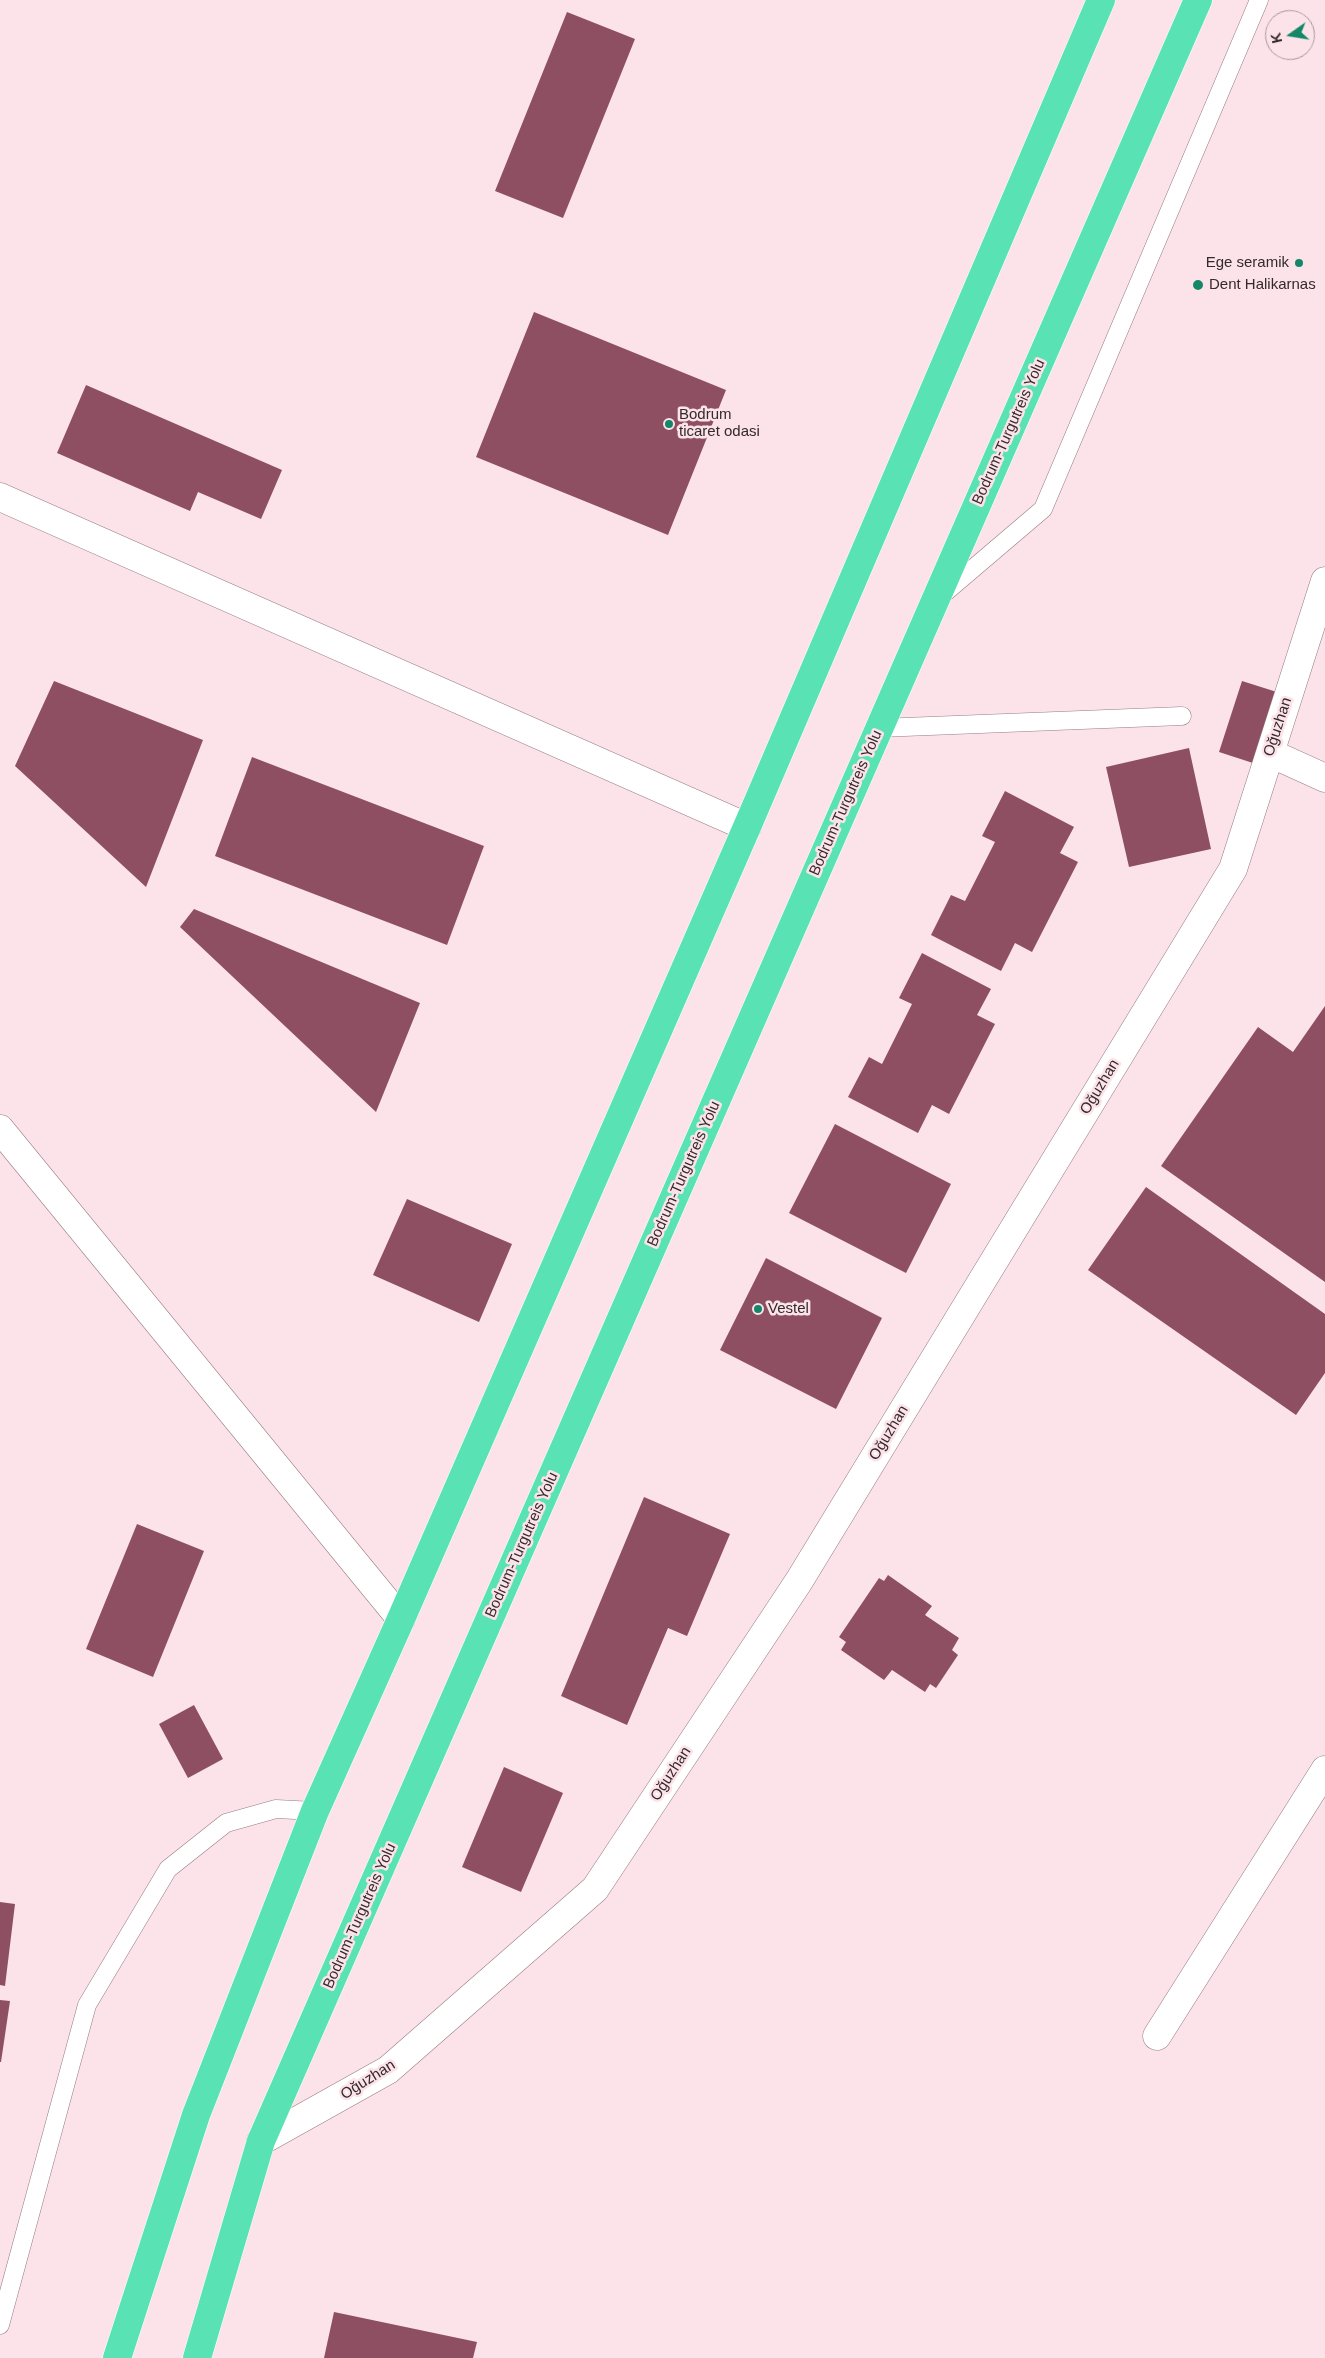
<!DOCTYPE html>
<html>
<head>
<meta charset="utf-8">
<style>
	body { margin:0 }
	#map { position:relative; width:1325px; height:2358px; overflow:hidden; background:#fbe3e9; font-family:Arial,sans-serif }
	canvas { display:block }
	.north { position:absolute; left:1265px; top:10px; width:50px; height:50px; box-sizing:border-box; background:#fbe3e9; border:1px solid #ab999d; border-radius:50%; rotate:257deg; font-size:14px; font-weight:700; line-height:20px; text-align:center; color:#34292c }
	.north::after { content:''; display:block; margin:auto; width:18px; height:22px; background:#138767; clip-path:polygon(50% 0,100% 100%,50% 72%,0 100%) }
</style>
</head>
<body>
<div id="map">
<canvas width="1325" height="2358"></canvas>
<div class="north">K</div>
</div>
<script>
const g = document.querySelector('canvas').getContext('2d');
g.lineJoin = 'round';
function paint(path, color) { g.fillStyle = color; g.fill(path, 'evenodd'); }
function trace(path, color, width, dash) { g.strokeStyle = color; g.lineWidth = width; g.lineCap = dash ? 'butt' : 'round'; g.setLineDash(dash || []); g.stroke(path); }
function drawText(font, color, halo, rows, align = 'center') {
  g.font = font + ' Arial,sans-serif'; g.lineWidth = 5; g.setLineDash([]); g.textBaseline = 'middle'; g.strokeStyle = halo; g.fillStyle = color; for (const [text, x, y, turn = 0] of rows) {
    g.save(); g.translate(x, y); g.rotate((+turn || 0) * Math.PI / 180); g.textAlign = isNaN(turn) ? turn : align; if (halo) g.strokeText(text, 0, 0); g.fillText(text, 0, 0); g.restore();
  }
}
paint(new Path2D(`
	M567,12l68,27 -72,179 -68,-27z
	M534,312l192,78 -58,145 -192,-78z
	M86,385l196,85 -21,49 -63,-27 -8,19 -133,-58z
	M54,681l149,59 -57,147 -131,-121z
	M1242,681l38,12 -24,71 -37,-12z
	M1189,748l22,101 -82,18 -23,-100z
	M252,757l232,89 -37,99 -232,-89z
	M1005,791l69,36 -14,26 18,9 -46,90 -17,-9 -14,28 -70,-36 20,-40 14,6 30,-59 -13,-6z
	M194,909l226,94 -44,109 -196,-185z
	M922,953l69,36 -14,26 18,9 -46,90 -17,-9 -14,28 -70,-36 21,-40 13,7 30,-60 -13,-6z
	M1325,1006v276l-164,-116 97,-139 35,25z
	M835,1124l116,60 -45,89 -117,-60z
	M1146,1187l179,127v59l-29,42 -208,-145z
	M407,1199l105,45 -33,78 -106,-47z
	M766,1258l116,60 -46,91 -116,-59z
	M644,1497l86,37 -43,102 -19,-8 -41,97 -66,-29z
	M137,1524l67,27 -51,126 -67,-28z
	M888,1575l44,31 -7,9 34,23 -7,12 6,5 -22,33 -6,-4 -5,8 -33,-22 -8,10 -43,-30 5,-8 -7,-5 40,-59 5,3z
	M194,1705l29,54 -35,19 -29,-54z
	M504,1767l59,26 -42,99 -59,-25z
	M0,1902l15,2 -10,82 -5,-1z
	M0,2000l10,1 -9,61h-1z
	M334,2312l143,30 -4,16h-149z`), '#8e4f63');
const lane = new Path2D(`
	M942,595l101,-86 216,-509
	M879,728l303,-12
	M0,2325l87,-320 81,-136 58,-46 50,-14 39,2`);
const street = new Path2D(`
	M0,497l747,330
	M1270,753l55,25
	M0,1129l401,490
	M1157,2036l168,-266
	M261,2141l127,-71 207,-181 204,-308 434,-712 92,-288`);
const highway = new Path2D(`
	M117,2358l79,-243 119,-304 86,-192 346,-792 354,-827
	M197,2358l64,-217 937,-2141`);
trace(lane, '#977c83', 19);
trace(street, '#977c83', 29);
trace(highway, '#fff', 29);
trace(lane, '#fff', 18);
trace(street, '#fff', 28);
trace(highway, '#59e3b5', 28);
for (const [x, y, r, color] of [
	[1299,263,5,"#138767"],
	[1198,285,6,"#138767"],
	[669,424,5,"#138767"],
	[758,1309,5,"#138767"]
]) { const dot = new Path2D(); dot.arc(x, y, r, 0, 2 * Math.PI); g.fillStyle = color; g.fill(dot); trace(dot, '#fbe3e9', 2); }
drawText('15px', '#34292c', '#fbe3e9', [
	["Ege seramik",1289,263,"right"],
	["Dent Halikarnas",1209,285],
	["Bodrum",679,415],
	["ticaret odasi",679,432],
	["Vestel",768,1309]
], 'left');
drawText('15px', '#34292c', '#fbe3e9', [
	["Bodrum-Turgutreis Yolu",1009,432,-66],
	["Oğuzhan",1278,727,-72],
	["Bodrum-Turgutreis Yolu",846,803,-66],
	["Oğuzhan",1100,1087,-59],
	["Bodrum-Turgutreis Yolu",684,1174,-66],
	["Oğuzhan",889,1433,-59],
	["Bodrum-Turgutreis Yolu",522,1545,-66],
	["Oğuzhan",671,1774,-57],
	["Bodrum-Turgutreis Yolu",360,1916,-66],
	["Oğuzhan",368,2080,-32]
]);
</script>
</body>
</html>
